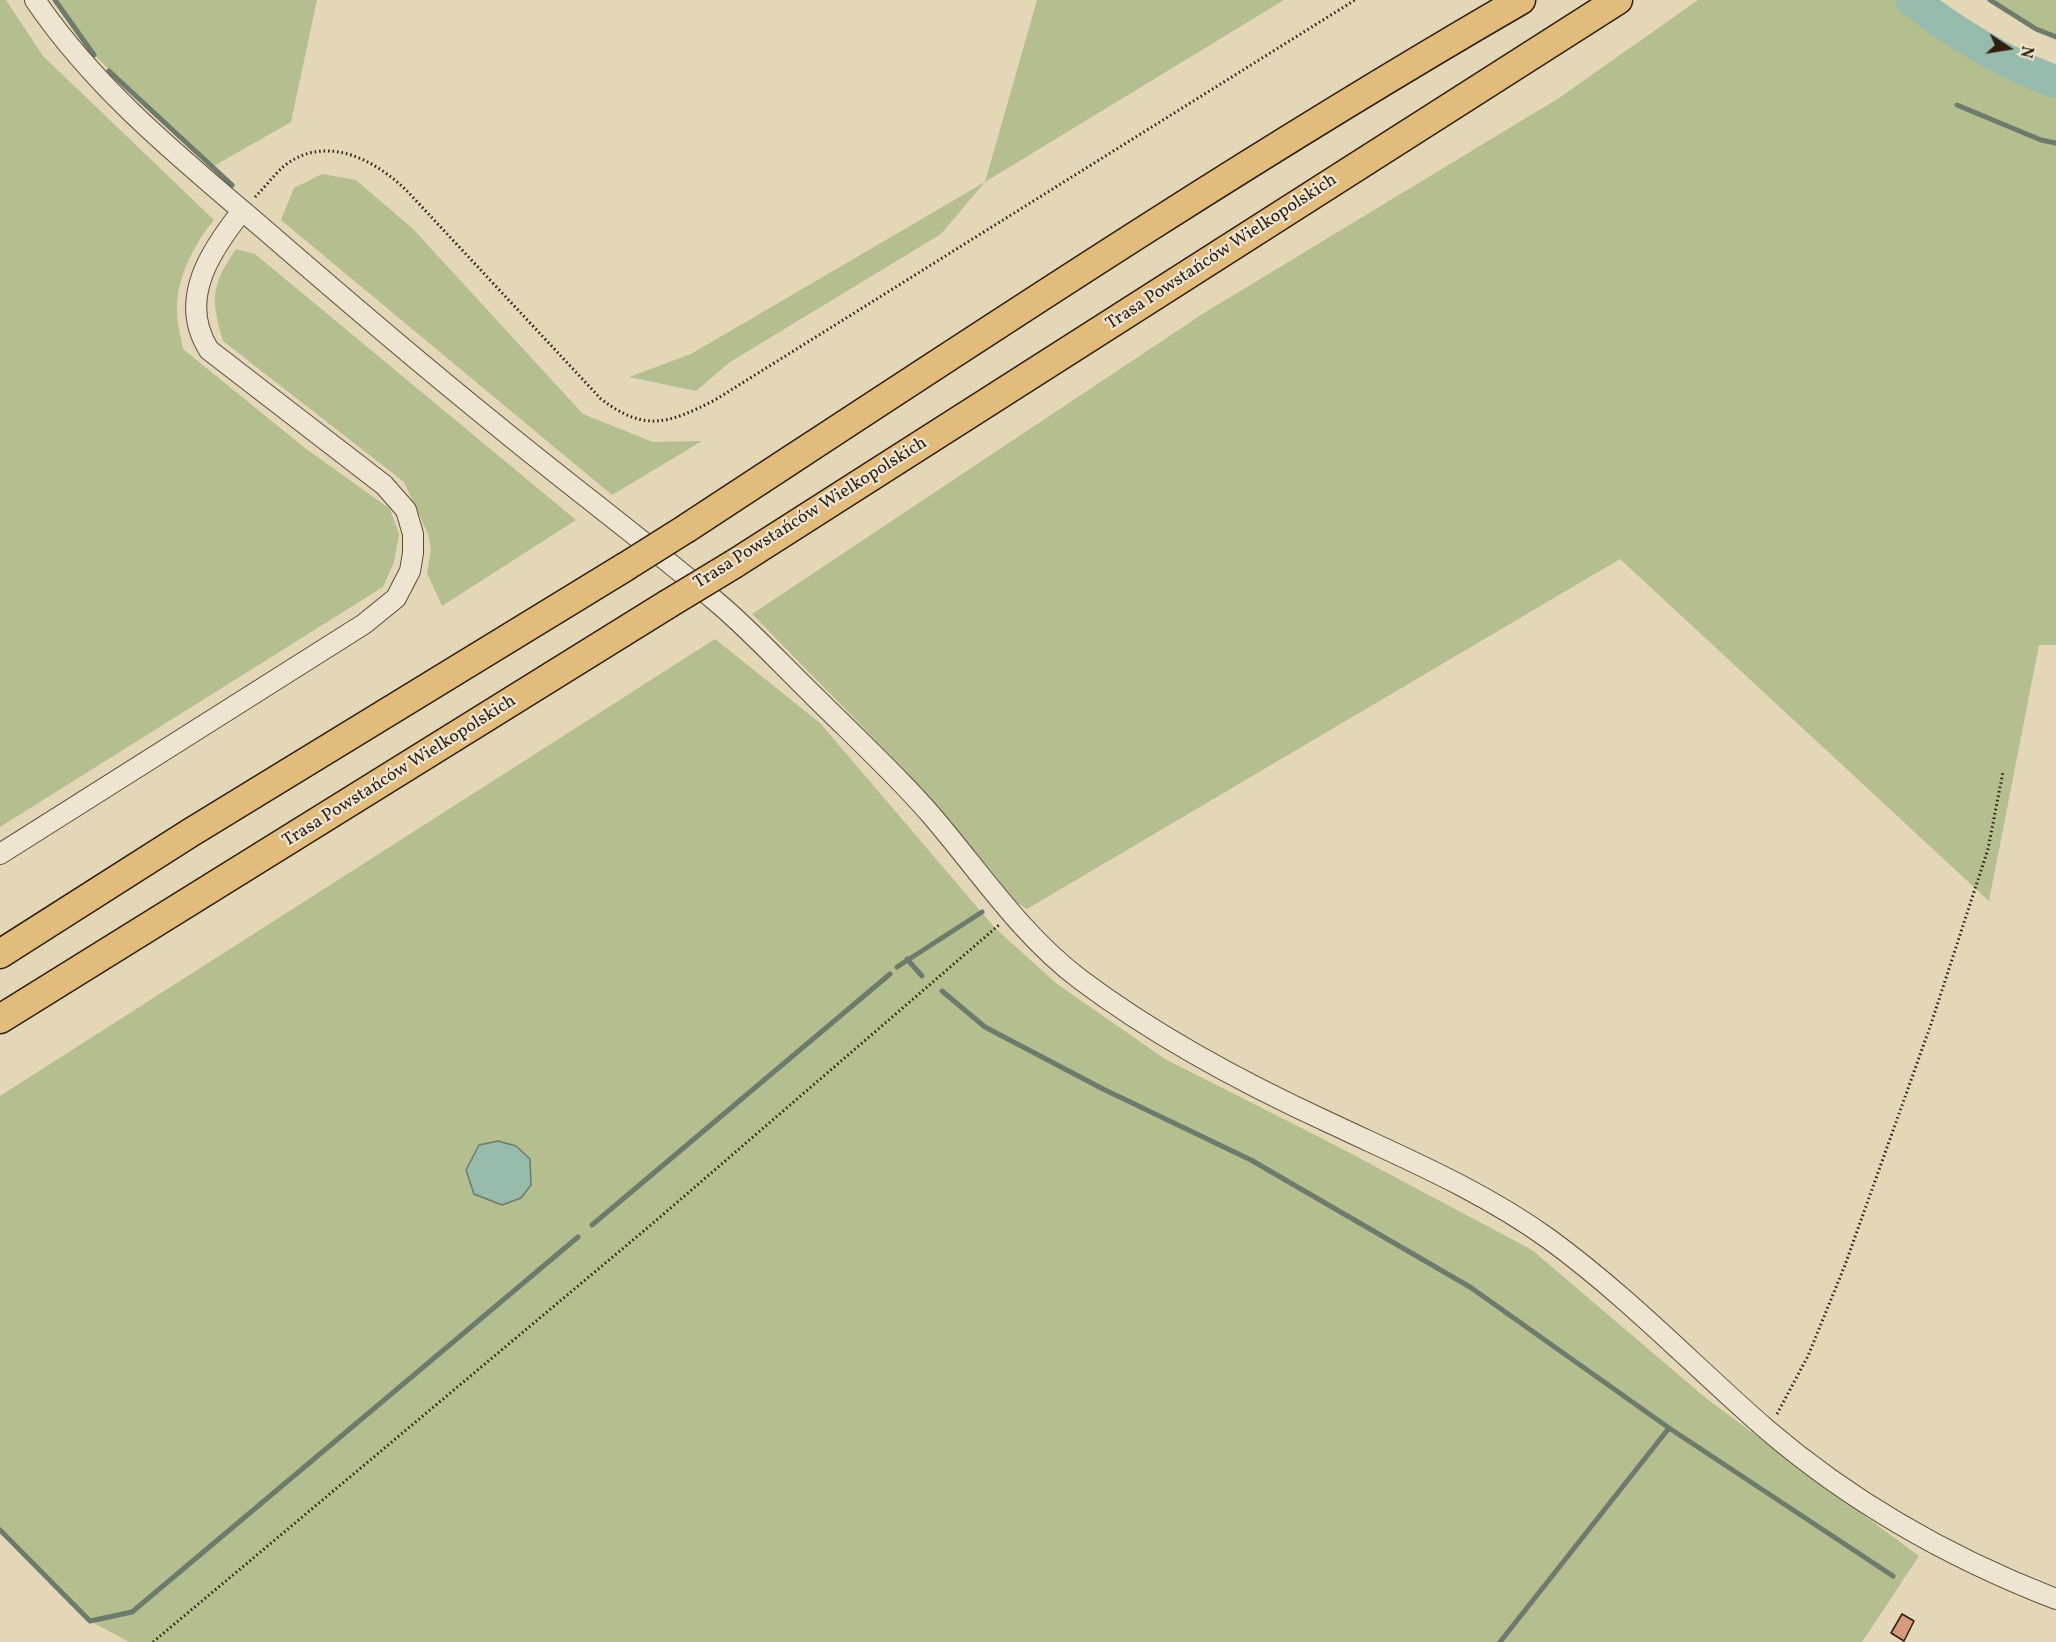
<!DOCTYPE html>
<html>
<head>
<meta charset="utf-8">
<style>
	body { margin:0 }
	#map { position:relative; width:2056px; height:1642px; overflow:hidden; background:#e3d7b8; font-family:Vollkorn,serif }
	canvas { display:block }
	.north { position:absolute; left:1978px; top:18px; width:60px; height:60px; -webkit-text-stroke:4px #ede5d1; paint-order:stroke; rotate:102deg; font-size:16px; font-weight:700; line-height:24px; text-align:center; color:#2f1d0e }
	.north::after { content:''; display:block; margin:auto; width:21px; height:27px; background:#2f1d0e; clip-path:polygon(50% 0,100% 100%,50% 72%,0 100%) }
</style>
</head>
<body>
<div id="map">
<canvas width="2056" height="1642"></canvas>
<div class="north">N</div>
</div>
<script>
const g = document.querySelector('canvas').getContext('2d');
g.lineJoin = 'round';
function paint(path, color) { g.fillStyle = color; g.fill(path, 'evenodd'); }
function trace(path, color, width, dash) { g.strokeStyle = color; g.lineWidth = width; g.lineCap = dash ? 'butt' : 'round'; g.setLineDash(dash || []); g.stroke(path); }
function drawText(font, color, halo, rows, align = 'center') {
  g.font = font + ' Vollkorn,serif'; g.lineWidth = 4.5; g.setLineDash([]); g.textBaseline = 'middle'; g.strokeStyle = halo; g.fillStyle = color; for (const [text, x, y, turn = 0] of rows) {
    g.save(); g.translate(x, y); g.rotate((+turn || 0) * Math.PI / 180); g.textAlign = isNaN(turn) ? turn : align; if (halo) g.strokeText(text, 0, 0); g.fillText(text, 0, 0); g.restore();
  }
}
paint(new Path2D(`
	M0,0h6l37,56 171,164c-20,24 -38,59 -37,91 0,13 4,26 6,38l122,99 85,61 9,25 -5,28 -11,25 -383,240z
	M55,0h262l-26,122 -79,45 -118,-112z
	M1037,0h247l-299,182 -44,52 -211,128 -34,29 -67,-14 62,-23 294,-172z
	M1698,0h197l113,78 48,21v546h-17l-50,256 -369,-342 -593,350 -13,-8 -110,-132 -152,-155 452,-301 355,-215z
	M1990,0h66v37l-20,-8z
	M322,174l34,6 57,49 170,185 70,28 49,-1 -90,54 -331,-275 13,-32z
	M236,249l19,5 321,266 -134,86 -15,-33 4,-24 -3,-15 -24,-52 -181,-141c-12,-42 -13,-54 13,-92z
	M715,639l105,84 175,205 62,56 108,75 166,84 201,107 175,149 212,157 -57,86h-1733l-39,-21 -90,-91v-434z`), '#b4be8f');
const water = new Path2D(`
	M498,1141l18,5 14,13 1,26 -10,13 -19,7 -28,-11 -8,-24 13,-25z`);
paint(water, '#96baac');
trace(water, '#6d7b6d', 1.5);
trace(new Path2D(`
	M55,0l39,55
	M1990,0l46,29 20,8
	M109,71l123,114
	M1957,105l84,35 15,3
	M907,959l15,17
	M897,967l85,-55
	M942,991l43,36 118,62 148,71 219,127 199,141 224,148
	M592,1225l298,-251
	M0,1530l90,91 42,-9 446,-375
	M1500,1642l169,-214`), '#6d7b6d', 5);
trace(new Path2D(`
	M1912,0c45,34 90,62 144,82`), '#96baac', 33);
const building = new Path2D(`
	M1902,1614l12,7 -10,20 -13,-8z`);
paint(building, '#d7997c');
trace(building, '#2f1d0e', 1.5);
const minor = new Path2D(`
	M35,0c62,91 147,159 230,230 76,66 152,131 230,194 74,61 151,118 224,180 33,28 63,61 94,91 40,40 82,78 119,121 48,56 89,119 149,164 76,57 162,103 249,143 74,35 151,67 219,116 77,56 144,126 216,189 86,74 185,130 291,171
	M0,854l364,-230 32,-26 14,-27 3,-18v-19l-7,-24 -22,-25 -175,-135c-32,-50 2,-100 33,-139`);
const highway = new Path2D(`
	M687,528c275,-180 549,-363 834,-528
	M734,564l884,-564
	M0,954l190,-121 435,-266
	M0,1019l668,-415`);
trace(minor, '#5c4c38', 22);
trace(highway, '#2f1d0e', 31);
trace(new Path2D(`
	M255,197c10,-10 19,-22 29,-31 42,-33 92,-6 124,26l193,207c45,34 68,24 114,1l640,-400
	M1777,1414l31,-58 37,-91 85,-238 58,-178 15,-77
	M153,1642l499,-418 347,-299`), '#2f1d0e', 3, [1.5, 3]);
trace(minor, '#ede5d1', 20);
trace(highway, '#e2bc7c', 28);
const highwayBridge = new Path2D(`
	M625,567l62,-39
	M668,604l66,-40`);
trace(highwayBridge, '#2f1d0e', 31, []);
trace(highwayBridge, '#e2bc7c', 28);
drawText('18px', '#2f1d0e', '#ede5d1', [
	["Trasa Powstańców Wielkopolskich",1222,253,-33],
	["Trasa Powstańców Wielkopolskich",811,514,-32],
	["Trasa Powstańców Wielkopolskich",400,772,-32]
]);
</script>
</body>
</html>
